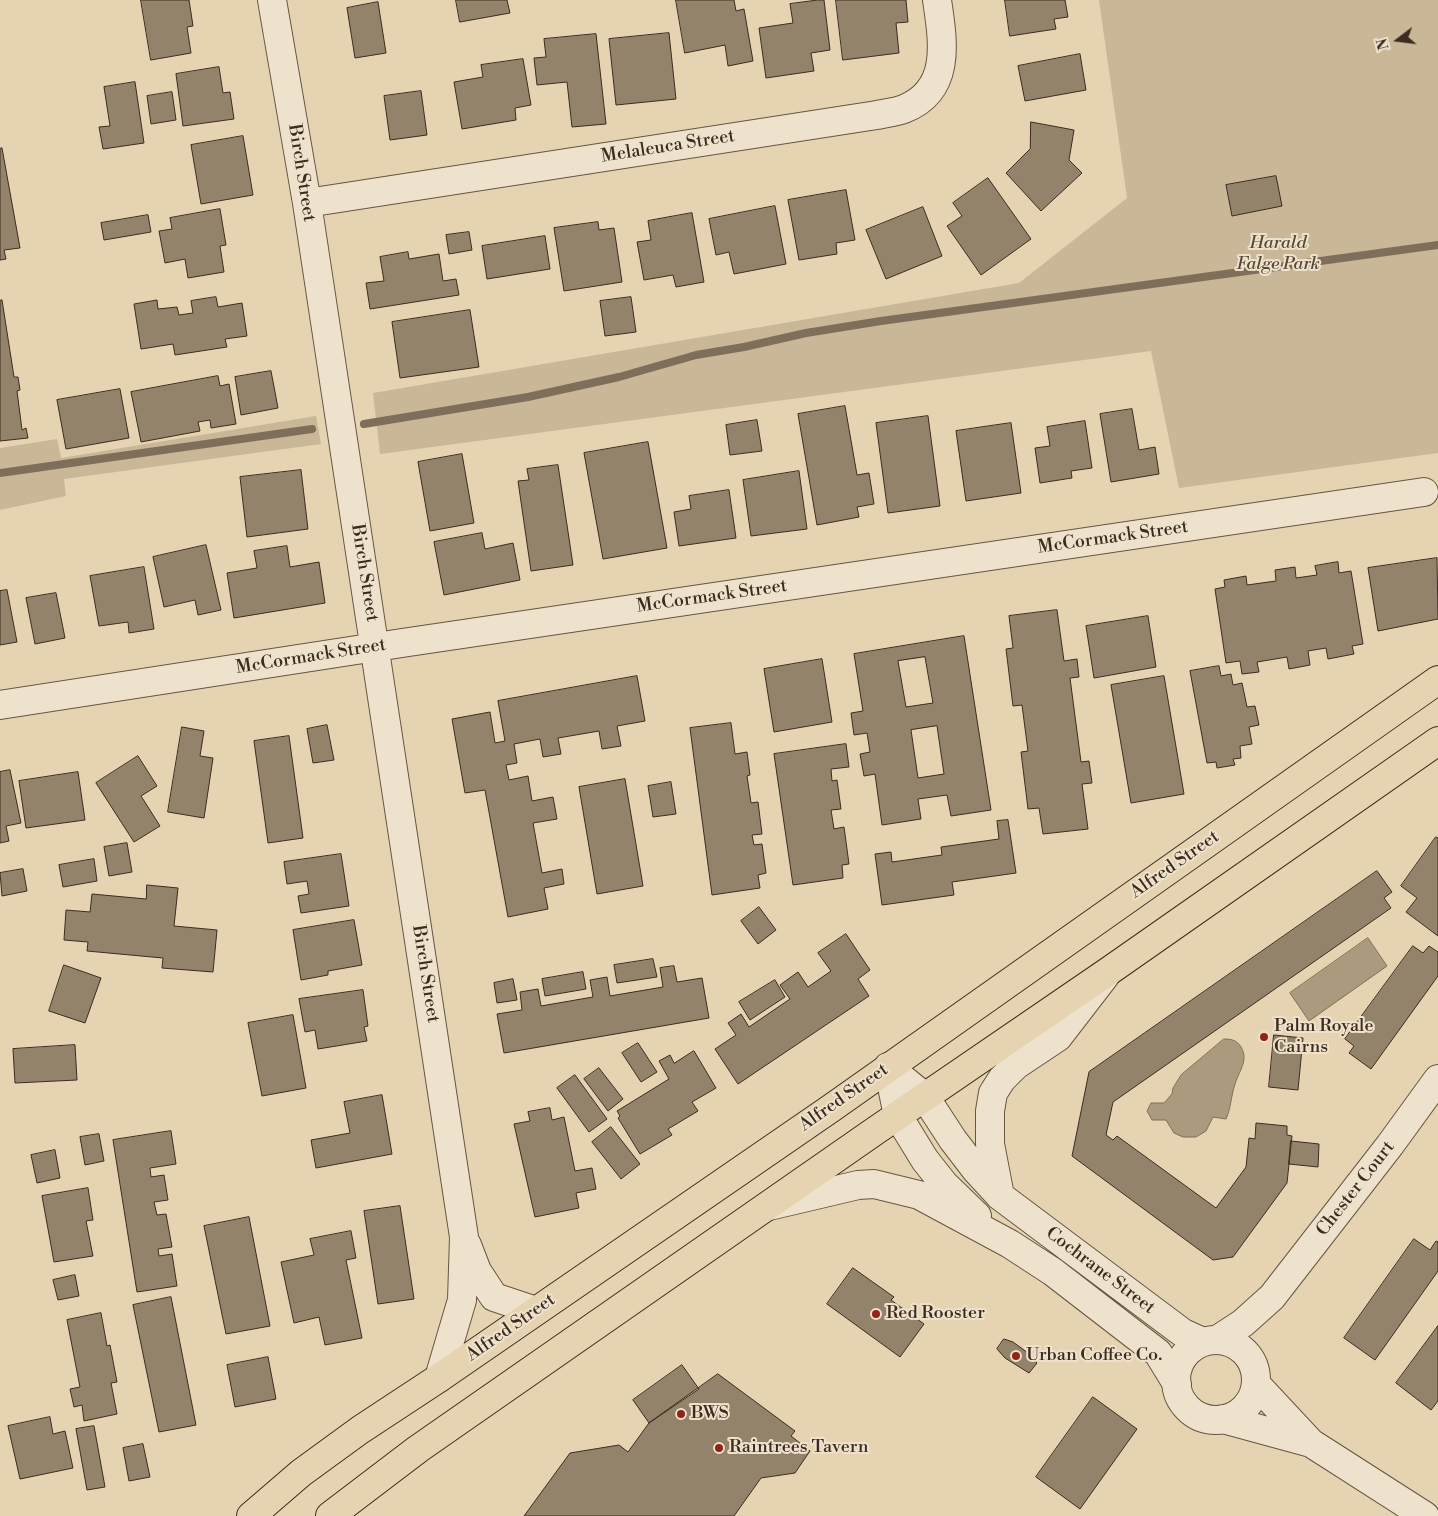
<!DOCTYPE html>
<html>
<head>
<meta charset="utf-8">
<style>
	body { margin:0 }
	#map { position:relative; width:1438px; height:1516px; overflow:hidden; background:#e6d3b1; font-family:"Libre Bodoni",serif }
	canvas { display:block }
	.north { position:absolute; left:1373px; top:15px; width:50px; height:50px; -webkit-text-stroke:4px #efe2cc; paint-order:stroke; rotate:255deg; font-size:14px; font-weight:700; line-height:20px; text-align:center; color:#3c2c1f }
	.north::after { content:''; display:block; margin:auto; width:18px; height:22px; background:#3c2c1f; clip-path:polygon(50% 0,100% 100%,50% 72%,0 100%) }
</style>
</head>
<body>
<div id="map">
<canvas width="1438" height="1516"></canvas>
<div class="north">N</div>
</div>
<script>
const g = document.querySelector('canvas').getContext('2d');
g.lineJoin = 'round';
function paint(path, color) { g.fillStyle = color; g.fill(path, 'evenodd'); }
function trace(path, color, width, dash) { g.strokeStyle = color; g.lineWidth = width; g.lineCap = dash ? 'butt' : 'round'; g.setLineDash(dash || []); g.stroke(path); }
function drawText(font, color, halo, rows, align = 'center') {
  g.font = font + ' "Libre Bodoni",serif'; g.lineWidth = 4; g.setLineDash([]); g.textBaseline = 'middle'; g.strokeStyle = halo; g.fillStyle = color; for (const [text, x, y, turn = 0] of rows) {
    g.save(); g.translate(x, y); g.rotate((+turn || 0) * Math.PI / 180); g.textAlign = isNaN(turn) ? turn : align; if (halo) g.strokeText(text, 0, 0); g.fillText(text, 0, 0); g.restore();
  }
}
paint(new Path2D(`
	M1099,0h339v453l-259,35 -28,-137 -771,103 -7,-61 646,-110 108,-85z
	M316,416l5,28 -257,35 2,17 -66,14v-62l57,-9 4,19z`), '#c9b798');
const water = new Path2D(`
	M1368,938l19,28 -78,55 -19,-28z
	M1224,1039c7,0 13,1 17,8 8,13 -2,24 -6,37 -4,12 -4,24 -9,35l-13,-2 -7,14 -10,6h-13l-9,-4 -8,-13h-14l-5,-9 4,-8h13l8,-9 1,-6 8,-13z`);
paint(water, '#ac9a7f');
trace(water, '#7f6e59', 1);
trace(new Path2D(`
	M364,424l164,-27 91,-20 77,-22 48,-8 62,-14 75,-12 557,-76
	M0,473l312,-44`), '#7f6e59', 8);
const building = new Path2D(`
	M141,0h48l4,26 -6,1 4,26 -40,7z
	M456,0h51l3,13 -50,9z
	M676,0h58l2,11 8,-2 9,52 -25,5 -3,-21 -40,8z
	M818,0h6l6,50 -19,3 3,18 -48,7 -7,-50 34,-5 -3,-19z
	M836,0h70l2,22 -12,1 3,30 -56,7z
	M1005,0h60l3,17 -14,2 2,10 -46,7z
	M378,2l8,51 -31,5 -8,-50z
	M669,33l7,66 -60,6 -7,-66z
	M596,34l10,90 -34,3 -5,-45 -30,3 -3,-27 12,-1 -2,-18z
	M1080,54l6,36 -61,11 -7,-35z
	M523,59l8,46 -16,3 1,12 -54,9 -8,-47 29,-5 -2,-12z
	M219,67l4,26 7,-1 4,27 -51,7 -7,-52z
	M135,82l9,61 -41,6 -4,-22 11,-1 -6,-39z
	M421,91l6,44 -37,5 -6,-44z
	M172,92l4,28 -25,4 -4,-28z
	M1031,122l43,8 -5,30 13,13 -41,38 -35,-38 24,-24z
	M243,136l10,59 -52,9 -10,-59z
	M2,148l18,100 -16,2 2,9 -6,1v-111z
	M1276,176l6,30 -50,10 -6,-31z
	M988,178l43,61 -50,36 -34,-49 15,-10 -9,-13z
	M846,190l9,50 -19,3 1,11 -38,6 -11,-60z
	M775,206l11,58 -52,10 -5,-22 -13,3 -7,-36z
	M923,207l19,49 -56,23 -20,-49z
	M220,209l6,36 -6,1 4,26 -36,6 -3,-19 -20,4 -6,-32 13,-2 -2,-11z
	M692,213l12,69 -28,5 -3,-12 -29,5 -7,-38 14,-2 -3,-19z
	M148,215l3,17 -47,8 -3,-17z
	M598,222l1,8 15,-2 8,54 -58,9 -10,-63z
	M469,232l3,18 -23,4 -3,-19z
	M545,236l5,33 -63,10 -5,-33z
	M408,252l1,7 30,-5 4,27 13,-2 3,16 -89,14 -4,-26 18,-2 -4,-24z
	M216,297l2,10 24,-4 5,33 -22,3 2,8 -52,8 -2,-11 -32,5 -7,-45 23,-4 1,9 19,-2 2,8 14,-2 -2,-12z
	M631,297l5,35 -31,4 -5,-35z
	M2,300l12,77h4l2,13 -3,1 5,39 4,-2 2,10 -28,3v-140z
	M470,310l9,57 -79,11 -8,-56z
	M271,371l7,37 -37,7 -6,-38z
	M218,376l2,10 9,-2 7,40 -25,4 -1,-8 -12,2 2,9 -59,11 -10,-50z
	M120,389l9,49 -63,11 -9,-49z
	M845,406l12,69 12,-2 5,31 -17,3 2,10 -42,8 -19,-111z
	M1132,409l7,41 16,-3 4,27 -48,8 -11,-68z
	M928,416l12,90 -52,7 -12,-90z
	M757,420l5,31 -32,4 -4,-30z
	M1085,421l7,47 -21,3 1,7 -32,5 -5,-35 15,-2 -3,-19z
	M1011,423l10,70 -55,8 -10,-70z
	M648,442l19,106 -64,11 -19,-106z
	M462,454l12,69 -44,8 -12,-69z
	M558,465l15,100 -42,6 -13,-90 11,-1 -2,-11z
	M301,470l7,59 -61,8 -7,-60z
	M799,471l8,58 -56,7 -8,-56z
	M729,490l7,48 -57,8 -5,-34 17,-3 -2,-13z
	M482,533l3,16 28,-6 7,37 -76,15 -10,-53z
	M206,545l15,65 -23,5 -3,-15 -31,7 -11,-50z
	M287,546l3,21 29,-5 6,41 -91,15 -7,-45 30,-5 -3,-17z
	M1437,558l1,61 -60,12 -10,-63z
	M1338,562l1,11 12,-2 12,73 -11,2 2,8 -26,5 -2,-11 -18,3 2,14 -21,4 -2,-12 -30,5 2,10 -17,2 -2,-13 -14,2 -11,-74 10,-2 -1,-7 22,-4 1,9 29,-4 -1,-11 20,-3 1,11 21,-3 -2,-9z
	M144,567l10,62 -25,4 -1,-11 -29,4 -9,-50z
	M7,590l10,52 -17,3v-54z
	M56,593l9,45 -30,6 -9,-46z
	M1057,610l7,51 13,-2 2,18 -9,1 11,84 8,-1 3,22 -10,1 6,45 -45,5 -4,-26 -11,1 -7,-57 7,-1 -6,-46 -9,1 -7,-57 7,-1 -4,-32z
	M1148,616l8,51 -62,11 -8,-52z
	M964,636l27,174 -40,6 -4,-21 -29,4 3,20 -39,6 -7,-51 -11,2 -4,-22 10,-2 -3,-19 -13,2 -3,-22 12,-2 -9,-57zM925,657l8,46 -27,4 -8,-46zM937,726l7,48 -26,4 -7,-48z
	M822,659l10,63 -58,10 -10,-63z
	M1219,666l2,10 10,-2 2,11 9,-2 5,24 8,-1 4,19 -10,2 3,17 -12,2 1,12 -8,1 2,6 -18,3 -1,-6 -9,1 -17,-92z
	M637,676l8,45 -28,5 4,20 -19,3 -3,-18 -41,7 3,16 -18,3 -3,-18 -26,5 3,19 -11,2 3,15 19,-4 4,25 21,-4 4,22 -24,4 9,50 20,-4 2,15 -20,4 4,21 -40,8 -23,-127 -20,3 -13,-74 38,-7 5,31 10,-2 -7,-40z
	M1164,676l20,118 -53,9 -20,-118z
	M731,723l4,31 12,-2 3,23 -3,1 4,27 7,-1 4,32 -10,1 2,10 8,-1 4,29 -8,2 2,13 -48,7 -22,-167z
	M327,725l7,35 -21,3 -6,-34z
	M182,727l22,4 -4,25 13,2 -9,60 -36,-6z
	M289,736l14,102 -35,5 -14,-102z
	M846,744l3,23 -18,2 1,12 5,-1 4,29 -10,1 3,19 10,-2 5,37 -7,1 1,13 -50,7 -19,-131z
	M138,756l19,30 -16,10 19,30 -26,16 -38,-59z
	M10,770l11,53 -15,3 3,15 -9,2v-71z
	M78,772l7,48 -59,8 -7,-47z
	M625,779l18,107 -46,8 -18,-107z
	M671,782l5,32 -23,3 -5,-31z
	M1008,820l8,53 -64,9 2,13 -72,10 -7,-51 16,-2 1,10 50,-7 -1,-8 58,-8 -2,-18z
	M1436,837l2,1v98l-32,-24 11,-14 -16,-12z
	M127,843l5,29 -23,4 -5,-29z
	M341,854l8,52 -48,7 -3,-17 11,-2 -2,-13 -20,3 -3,-22z
	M94,859l3,22 -34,6 -4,-22z
	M23,869l4,22 -25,5 -2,-23z
	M1377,871l15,21 -8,6 7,10 -278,194 -7,33 7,5 4,-4 99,72 30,-41 3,-29 6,1 1,-16 31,3v9l5,1 -5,47 -54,74 -20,3 -141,-104 17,-84z
	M147,885l31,3 -4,38 43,4 -4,42 -51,-4 1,-10 -76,-7 1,-9 -24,-2 2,-30 24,2 2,-18 54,5z
	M759,907l17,23 -18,14 -17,-23z
	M354,920l8,45 -34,6v4l-27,5 -8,-50z
	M846,934l24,36 -12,9 11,17 -131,88 -23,-35 21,-14 -8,-12 13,-9 8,13 41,-28 -10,-14 18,-13 10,15 23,-16 -13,-18z
	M1413,946l10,7 6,-7 9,6v24l-67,93 -22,-16 5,-7 -9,-7z
	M653,959l4,18 -40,6 -3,-18z
	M64,965l37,13 -16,45 -36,-12z
	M674,966l3,16 25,-4 7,40 -205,35 -7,-39 25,-4 -2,-18 18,-3 3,17 52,-9 -3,-17 17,-3 3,19 53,-9 -3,-19z
	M583,972l3,17 -41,7 -3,-17z
	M513,979l4,21 -20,3 -3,-20z
	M775,980l10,17 -35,23 -11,-18z
	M363,990l5,36 -4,1 3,14 -49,8 -3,-19 -10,2 -6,-33z
	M293,1015l13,73 -44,8 -14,-73z
	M1274,1035l29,3 -5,52 -29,-3z
	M638,1043l19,29 -16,10 -19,-29z
	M75,1045l2,35 -62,3 -2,-34z
	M694,1051l22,37 -24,14 6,9 -30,18 4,6 -32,19 -22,-36 2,-2 -3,-5 52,-32 -10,-18 11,-6 4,8z
	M599,1068l24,31 -15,12 -24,-32z
	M575,1075l32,44 -18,13 -32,-44z
	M382,1095l10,59 -76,14 -5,-28 39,-7 -6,-31z
	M550,1108l2,12 12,-3 11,54 17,-3 4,21 -20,4 3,15 -44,9 -21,-93 16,-3 -2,-9z
	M611,1127l29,37 -19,15 -29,-37z
	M171,1131l5,33 -26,4 1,9 13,-2 4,25 -14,2 3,13 9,-1 6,33 -14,2 1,7 13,-2 5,32 -40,6 -24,-152z
	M99,1134l5,27 -19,4 -5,-28z
	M1291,1141l28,3 -1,23 -29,-3z
	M55,1150l5,28 -23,5 -6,-28z
	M88,1188l5,32 -7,1 7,35 -39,6 -12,-66z
	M400,1206l14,93 -36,5 -14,-93z
	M249,1217l21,109 -44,8 -22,-108z
	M351,1231l5,27 -10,2 16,78 -37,7 -6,-28 -25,6 -13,-61 33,-7 -4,-16z
	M1414,1239l16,11 6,-9 2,1v29l-63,89 -31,-22z
	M853,1268l41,29 -3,3 33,24 -24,33 -73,-53z
	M75,1275l4,21 -21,4 -5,-20z
	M171,1297l25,128 -37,7 -26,-127z
	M101,1313l6,33 3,-1 7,37 -6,1 6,31 -33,7 -2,-16 -8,2 -4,-18 10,-2 -13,-67z
	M1438,1326v75l-7,9 -35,-27z
	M1004,1339l9,3 15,11 9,10 -8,10 -24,-15 -8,-9z
	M268,1357l8,42 -41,8 -8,-42z
	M682,1365l17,24 -50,34 -16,-23z
	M718,1374l77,57 -4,5 19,15 -15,22 -34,5 -27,38h-210l46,-63 49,-8 9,7 21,-29z
	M1093,1397l44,32 -57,80 -44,-32z
	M50,1417l3,17 12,-3 8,37 -53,11 -12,-53z
	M94,1426l11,61 -18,3 -11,-61z
	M143,1444l7,33 -21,4 -6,-33z`);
paint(building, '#94836b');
trace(building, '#3c2c1f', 1);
const minor = new Path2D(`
	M272,0l35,203 157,1034 -2,63 -23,78
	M307,203l570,-88c9,-2 19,-3 27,-6 48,-19 39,-68 33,-109
	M0,705l402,-62 1022,-151
	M888,1067l37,30 28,43 23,30 24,26 183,137 20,9
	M888,1067l10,49 27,44 19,24 33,32
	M1000,1196l-10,-52v-33l3,-18 9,-14 14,-14 42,-28 47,-61
	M769,1206l89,-21 16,-1 45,11 91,49 43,28 105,81 19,31
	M467,1245l10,26 17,26 42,14
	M1217,1340l26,-17 29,-26 118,-152 48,-66
	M1176 1380a40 40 0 1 1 80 0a40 40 0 1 1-80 0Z
	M1256,1384l55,59 114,73
	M1223,1419l88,24`);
const primary = new Path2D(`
	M251,1516l50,-43 59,-43 79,-52 391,-269 608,-429
	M330,1516l88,-67 457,-318 234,-160 329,-230`);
trace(minor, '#665644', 30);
trace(primary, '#3c2c1f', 30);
trace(minor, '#efe2cc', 28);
trace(primary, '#e6d3b1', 28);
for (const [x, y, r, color] of [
	[1264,1037,5,"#8f2418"],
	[876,1314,5,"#8f2418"],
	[1016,1356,5,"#8f2418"],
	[681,1414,5,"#8f2418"],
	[719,1448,5,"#8f2418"]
]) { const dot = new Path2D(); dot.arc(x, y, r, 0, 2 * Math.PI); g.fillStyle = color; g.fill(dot); trace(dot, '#efe2cc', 2); }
drawText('18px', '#3c2c1f', '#efe2cc', [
	["Melaleuca Street",668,147,-9],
	["Birch Street",301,173,81],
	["McCormack Street",1113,538,-8],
	["Birch Street",364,573,81],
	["McCormack Street",712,597,-8],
	["McCormack Street",311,657,-9],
	["Alfred Street",1175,865,-35],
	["Birch Street",425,974,81],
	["Alfred Street",844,1098,-35],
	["Chester Court",1356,1189,-52],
	["Cochrane Street",1100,1271,37],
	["Alfred Street",511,1328,-35]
]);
drawText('italic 18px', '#584837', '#efe2cc', [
	["Harald",1278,244],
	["Falge Park",1278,265]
]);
drawText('18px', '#3c2c1f', '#efe2cc', [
	["Palm Royale",1274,1027],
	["Cairns",1274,1048],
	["Red Rooster",886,1314],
	["Urban Coffee Co.",1026,1356],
	["BWS",691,1414],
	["Raintrees Tavern",729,1448]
], 'left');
</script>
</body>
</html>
